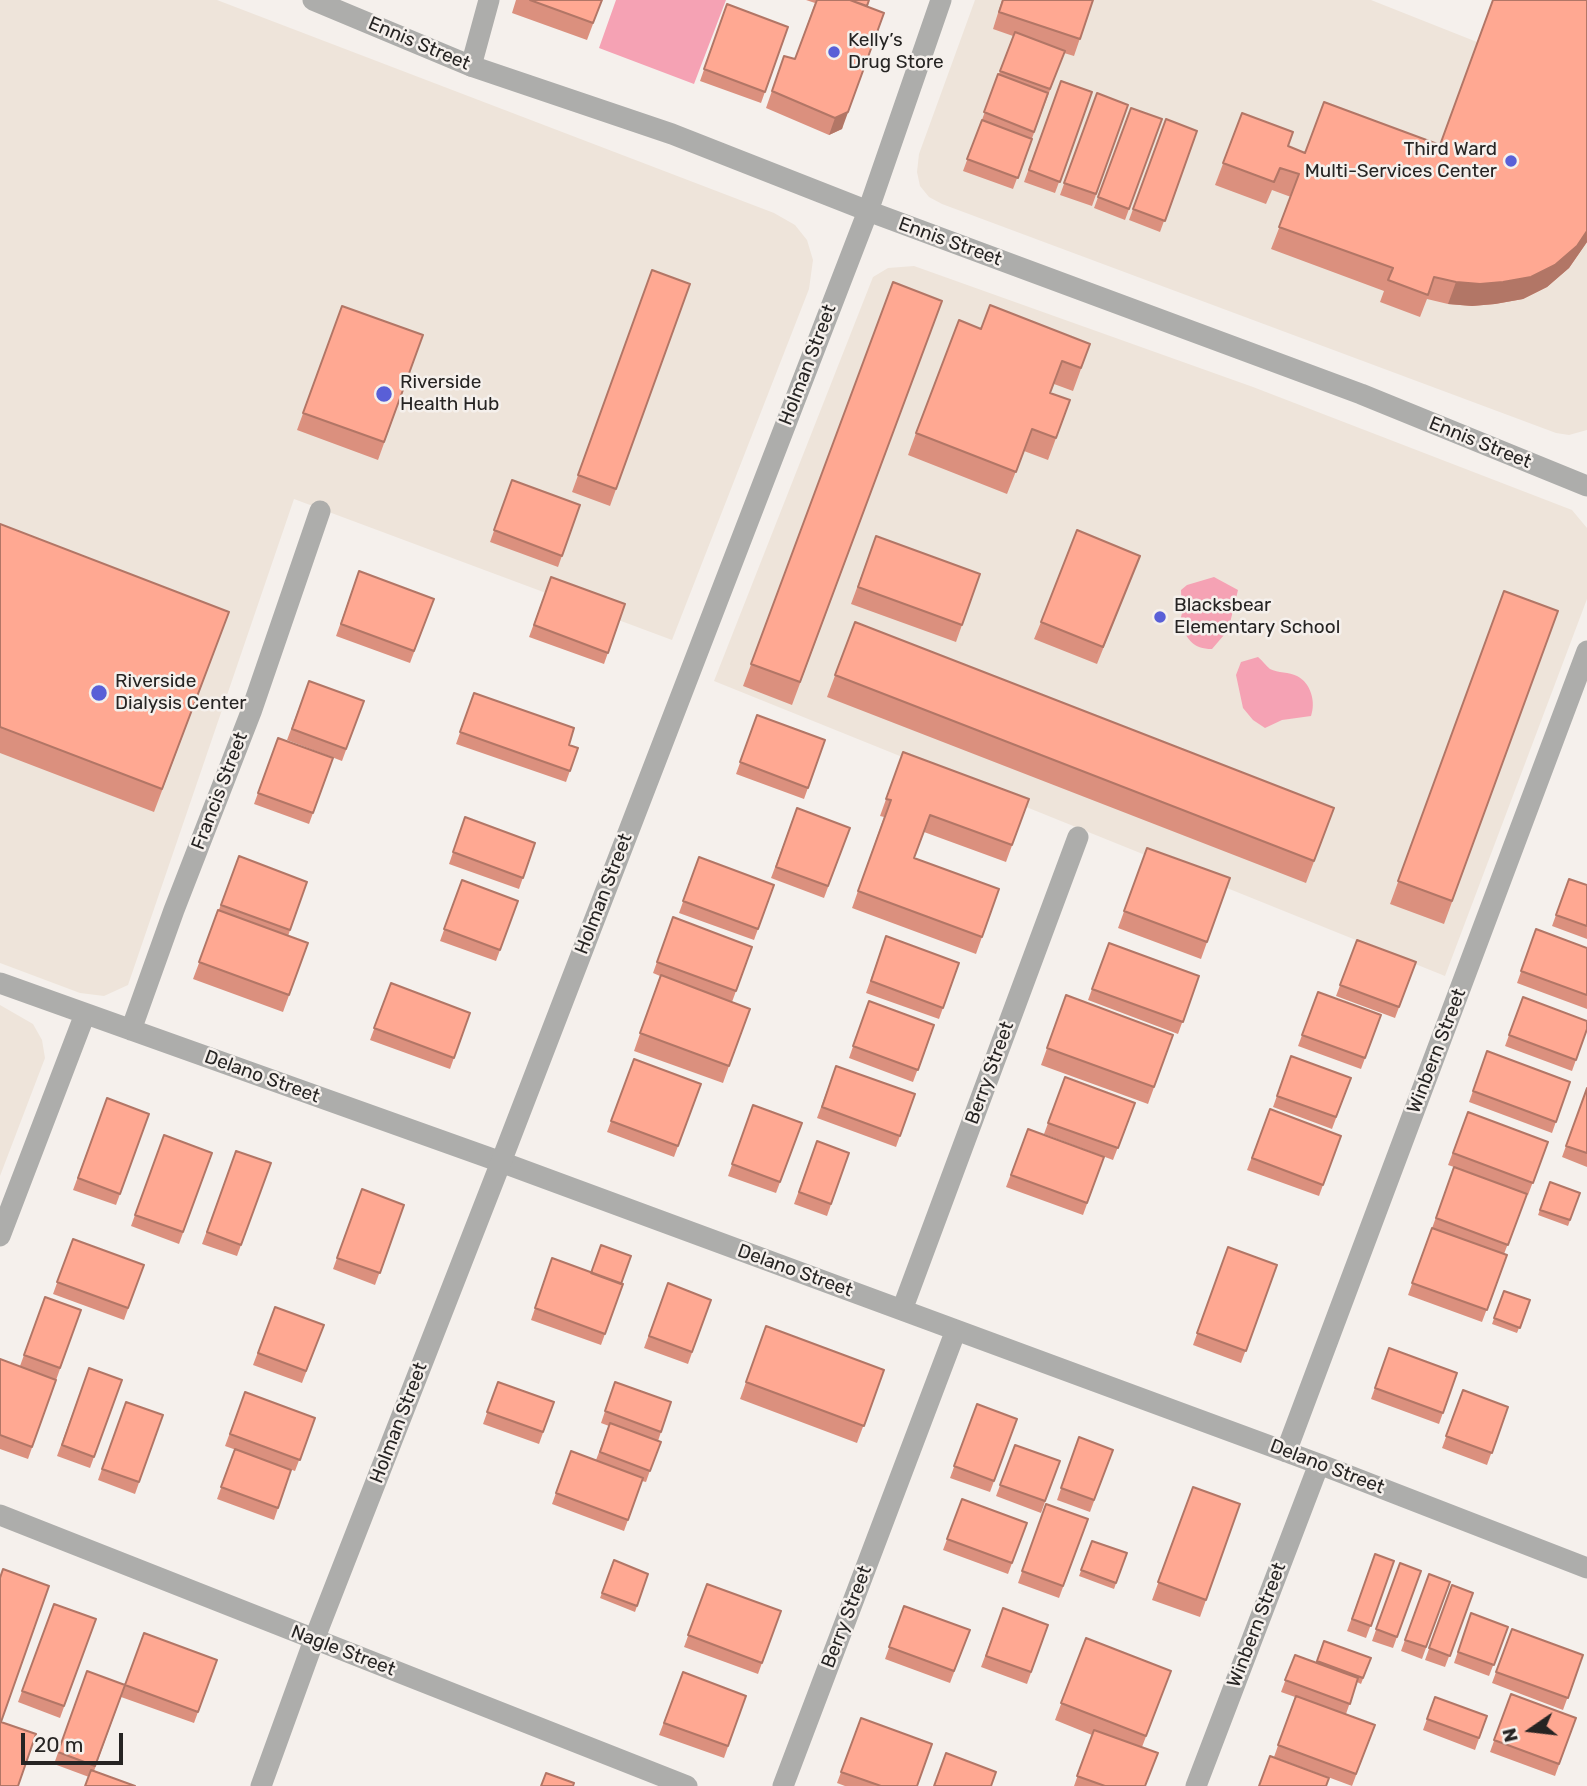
<!DOCTYPE html>
<html>
<head>
<meta charset="utf-8">
<style>
	body { margin:0 }
	#map { position:relative; width:1587px; height:1786px; overflow:hidden; background:#f5f0ec; font-family:Rubik,sans-serif }
	canvas { display:block }
	.north { position:absolute; left:1496px; top:1695px; width:70px; height:70px; -webkit-text-stroke:5px #f5f0ec; paint-order:stroke; rotate:256deg; font-size:19px; font-weight:700; line-height:28px; text-align:center; color:#262423 }
	.north::after { content:''; display:block; margin:auto; width:24px; height:32px; background:#262423; clip-path:polygon(50% 0,100% 100%,50% 72%,0 100%) }
	.scale { position:absolute; left:21px; top:1733px; width:102px; height:32px; box-sizing:border-box; border:4px solid #262423; border-top:0; padding-left:9px; font-size:21px; line-height:24px; white-space:nowrap; color:#262423; -webkit-text-stroke:5px #f5f0ec; paint-order:stroke }
</style>
</head>
<body>
<div id="map">
<canvas width="1587" height="1786"></canvas>
<div class="north">N</div>
<div class="scale">20 m</div>
</div>
<script>
const g = document.querySelector('canvas').getContext('2d');
g.lineJoin = 'round';
function paint(path, color) { g.fillStyle = color; g.fill(path, 'evenodd'); }
function trace(path, color, width, dash) { g.strokeStyle = color; g.lineWidth = width; g.lineCap = dash ? 'butt' : 'round'; g.setLineDash(dash || []); g.stroke(path); }
function drawText(font, color, halo, rows, align = 'center') {
  g.font = font + ' Rubik,sans-serif'; g.lineWidth = 5; g.setLineDash([]); g.textBaseline = 'middle'; g.strokeStyle = halo; g.fillStyle = color; for (const [text, x, y, turn = 0] of rows) {
    g.save(); g.translate(x, y); g.rotate((+turn || 0) * Math.PI / 180); g.textAlign = isNaN(turn) ? turn : align; if (halo) g.strokeText(text, 0, 0); g.fillText(text, 0, 0); g.restore();
  }
}
paint(new Path2D(`
	M0,0h217l557,213 21,12 12,15 6,20 -4,29 -137,351 -378,-141 -166,486 -24,11 -24,-3 -80,-30z
	M975,0h396l106,42 16,-42h94v430l-18,5 -13,-2 -614,-229 -13,-7 -9,-11 -3,-14 2,-18z
	M914,266l339,121 319,123 15,18v71l-142,377 -731,-295 159,-404 15,-9z
	M0,1005l33,19 9,16 3,18 -45,118z`), '#eee4da');
paint(new Path2D(`
	M616,0h110l-32,84 -95,-36z
	M1214,577l24,13 -8,33 -6,12 -12,14c-19,0 -26,-10 -32,-28l2,-8 -1,-23 6,-5z
	M1258,657c4,3 8,9 12,12 8,4 19,3 27,7 14,7 19,26 14,40l-29,4 -17,8 -12,-8 -10,-12 -7,-33 5,-13z`), '#f5a2b4');
trace(new Path2D(`
	M471,66l18,-66
	M0,983l501,179 818,302 268,104
	M131,1030l43,-120 77,-198 69,-201
	M0,1236l85,-222
	M902,1310l176,-473
	M1286,1452l301,-801
	M0,1515l687,271
	M783,1786l173,-456
	M1196,1786l123,-322`), '#adadab', 21);
trace(new Path2D(`
	M313,0l158,66 201,68 196,77 493,183 226,92
	M261,1786l53,-146 187,-478 367,-951 73,-211`), '#adadab', 21);
paint(new Path2D(`
	M516,0h86l-15,40 -75,-27z
	M806,0h63l-2,6 -25,123 -13,6 -63,-27 18,-52 11,3 20,-56z
	M1002,0h91l-19,56 -10,-3 -51,136 -50,-18 50,-135 -20,-7z
	M1587,0v242l-18,26 -22,19 -24,12 -28,5 -23,2 -24,-2 -21,-5 -7,18 -40,-15 4,-11 -113,-42 20,-52 -19,-7 -6,14 -51,-19 27,-72 46,33 17,7 135,-8z
	M727,4l61,23 -27,76 -61,-22z
	M1061,81l31,11 -37,101 -31,-11z
	M1097,93l31,12 -36,101 -32,-11z
	M1131,108l31,11 -37,101 -31,-12z
	M1166,119l31,12 -37,101 -31,-12z
	M652,270l38,14 -80,222 -38,-14z
	M893,282l49,19 -150,404 -49,-19z
	M342,306l81,29 -45,125 -81,-30z
	M981,329l109,15 -17,47 -19,-7 -4,9 20,7 -22,60 -24,-9 -17,43 -99,-39 8,-22z
	M512,480l68,25 -22,62 -68,-25z
	M0,524l229,88 -75,200 -154,-59z
	M876,536l104,38 -24,68 -105,-38z
	M1140,556l-43,108 -63,-25 7,-17z
	M359,571l75,28 -24,64 -74,-27z
	M551,577l74,27 -21,60 -75,-27z
	M1504,591l54,20 -114,313 -54,-20z
	M855,622l479,186 -28,75 -479,-186z
	M309,681l55,20 -22,60 -55,-21z
	M474,693l95,52 9,3 -12,34 -110,-38z
	M757,715l68,25 -21,59 -68,-25z
	M278,738l55,20 -24,66 -55,-20z
	M903,752l126,47 -23,63 -82,-30 -10,26 85,31 -23,65 -124,-46 32,-91 -4,-1z
	M797,808l53,20 -26,70 -53,-20z
	M465,817l70,26 -16,46 -70,-25z
	M1147,848l83,30 -29,81 -83,-31z
	M239,856l68,26 -19,54 20,7 -25,69 -90,-33z
	M699,857l75,28 -20,55 -75,-27z
	M1569,879l18,6v54l-35,-13z
	M462,880l56,21 -22,60 -56,-20z
	M673,917l79,30 -20,55 -3,64 -6,17 -89,-32 26,-75 -7,-3z
	M1536,929l51,19v61l-70,-26z
	M886,936l73,27 -20,56 -73,-26z
	M1357,940l59,22 -21,56 -59,-22z
	M1109,943l90,33 -21,58 -90,-34z
	M391,983l79,30 -20,56 -80,-29z
	M1318,992l63,23 -20,54 -63,-23z
	M1066,995l107,40 -25,69 -107,-39z
	M1523,997l64,32 -15,42 -67,-25z
	M869,1001l65,24 -21,57 -64,-24z
	M1487,1051l83,31 -18,51 -83,-31z
	M1291,1056l60,22 -19,51 -59,-22z
	M634,1059l67,25 -27,73 -67,-25z
	M836,1066l79,28 -19,53 -79,-29z
	M1065,1077l70,26 -22,57 -69,-26z
	M1587,1088v79l-25,-10z
	M107,1098l42,16 -33,91 -43,-15z
	M753,1105l49,18 -26,70 -48,-17z
	M1270,1109l71,27 -22,60 -72,-26z
	M1468,1112l80,30 -20,53 -1,-1 -23,60 3,1 -25,67 -74,-27 46,-128 -6,-2z
	M1028,1129l76,28 -21,58 -77,-28z
	M164,1135l48,18 -33,91 -48,-18z
	M817,1141l32,12 -22,63 -33,-12z
	M236,1151l35,12 -34,93 -35,-12z
	M1550,1182l30,11 -12,33 -30,-11z
	M362,1189l42,16 -29,80 -42,-16z
	M73,1239l71,26 -20,55 -71,-26z
	M1228,1247l49,18 -36,98 -48,-18z
	M552,1258l71,26 -22,61 -70,-25z
	M668,1283l43,17 -23,64 -44,-16z
	M1504,1291l26,9 -13,33 -25,-9z
	M45,1297l36,13 -53,149 -28,-10v-89l20,6z
	M275,1307l49,18 -22,58 -49,-18z
	M766,1326l118,44 -27,73 -117,-44z
	M1389,1348l68,25 -18,51 -68,-25z
	M89,1368l33,12 -32,88 -33,-12z
	M498,1382l56,20 -15,42 -56,-20z
	M615,1382l56,20 -13,39 -2,12 -10,29 -4,-1 -18,50 -72,-27 19,-53 25,9 13,-34 -8,-3z
	M1463,1390l45,17 -21,58 -45,-17z
	M245,1392l70,26 -20,53 -70,-25z
	M126,1402l37,13 -28,79 -37,-14z
	M977,1404l40,15 -27,73 -40,-14z
	M1079,1437l34,13 -23,62 -33,-12z
	M1015,1445l45,16 -19,52 -45,-17z
	M235,1449l56,21 -17,50 -57,-21z
	M1193,1487l47,17 -40,113 -48,-17z
	M962,1499l65,24 -19,51 -65,-24z
	M1046,1504l42,15 -29,79 -41,-15z
	M1092,1541l35,12 -13,36 -35,-13z
	M1375,1554l19,7 -28,77 -19,-7z
	M614,1560l34,14 -13,38 -35,-14z
	M1400,1563l21,8 -28,77 -21,-7z
	M1429,1574l21,8 -28,77 -21,-8z
	M707,1584l74,27 -23,63 -74,-27z
	M1452,1585l21,8 -28,74 -20,-7z
	M54,1604l42,15 -36,99 -42,-16z
	M904,1606l66,24 -20,53 -65,-24z
	M1003,1608l45,17 -21,59 -46,-17z
	M1471,1613l37,14 -19,49 -35,-13z
	M1512,1629l71,26 -20,55 -71,-27z
	M1086,1638l85,33 -29,76 3,39h-71l18,-51 -37,-15z
	M1324,1641l47,17 -10,26 -4,-2 -11,32 29,11 -23,61 -78,-29 21,-60 -14,-5 14,-37 21,8z
	M217,1660l-23,63 -73,-26 -27,74 -5,6 -35,-13 33,-93 38,14z
	M683,1672l63,24 -22,62 -65,-23z
	M1511,1694l65,24 -21,58 -65,-24z
	M1487,1716l-12,34 -52,-20 4,-11z
	M861,1718l56,68h-72l-8,-3z`), '#db907e');
paint(new Path2D(`
	M884,13l-42,116 -13,6 6,-17z
	M1587,231v11l-18,26 -22,19 -24,12 -28,5 -23,2 -24,-2 8,-22z`), '#b27666');
const building = new Path2D(`
	M530,0h72l-9,23z
	M817,0h33l34,13 -36,99 -13,6 -63,-27 12,-35 11,3z
	M850,0h19l-2,6z
	M1003,0h90l-13,39 -81,-27z
	M1493,0h94v231l-10,15 -22,19 -24,12 -28,5 -23,2 -24,-2 -22,-5 -6,18 -40,-15 5,-12 -114,-41 20,-53 -19,-6 -6,14 -51,-19 19,-50 51,19 -5,14 17,7 19,-51 116,43z
	M727,4l61,23 -23,65 -61,-23z
	M1015,32l50,19 -15,38 -50,-18z
	M998,74l50,19 -14,39 -50,-20z
	M1061,81l31,11 -32,90 -31,-12z
	M1097,93l31,12 -32,89 -32,-11z
	M1131,108l31,11 -33,90 -31,-12z
	M1166,119l31,12 -32,90 -32,-12z
	M982,120l50,19 -14,39 -51,-19z
	M652,270l38,14 -74,205 -38,-14z
	M893,282l49,19 -142,381 -49,-18z
	M990,305l100,39 -9,24 -19,-7 -12,32 20,7 -14,38 -24,-9 -16,43 -100,-39 43,-113 22,9z
	M342,306l81,29 -39,107 -81,-29z
	M512,480l68,25 -18,51 -68,-26z
	M0,524l229,88 -67,177 -162,-62z
	M1077,530l63,26 -37,91 -62,-25z
	M876,536l104,38 -18,51 -104,-38z
	M359,571l75,28 -20,52 -73,-27z
	M551,577l74,27 -17,49 -74,-28z
	M1504,591l54,20 -106,290 -54,-20z
	M855,622l479,186 -20,53 -479,-186z
	M309,681l55,20 -18,48 -54,-20z
	M474,693l100,35 -5,17 9,3 -8,23 -110,-39z
	M757,715l68,25 -17,48 -68,-26z
	M278,738l55,20 -20,55 -55,-20z
	M903,752l126,47 -17,46 -82,-30 -16,43 85,31 -17,48 -124,-46 33,-91 -5,-1z
	M797,808l53,20 -22,58 -52,-19z
	M465,817l70,26 -12,35 -70,-26z
	M1147,848l83,30 -23,64 -83,-31z
	M239,856l68,26 -17,48 -69,-25z
	M699,857l75,28 -16,44 -75,-28z
	M1569,879l18,6v41l-31,-11z
	M462,880l56,21 -18,49 -56,-21z
	M218,910l90,33 -19,52 -90,-33z
	M673,917l79,30 -16,44 -79,-29z
	M1536,929l51,19v47l-66,-24z
	M886,936l73,27 -16,45 -72,-27z
	M1357,940l59,22 -17,45 -59,-22z
	M1109,943l90,33 -16,46 -91,-33z
	M661,975l89,34 -21,57 -89,-33z
	M391,983l79,30 -16,45 -80,-30z
	M1318,992l63,23 -16,43 -63,-23z
	M1066,995l107,40 -19,52 -107,-39z
	M1523,997l64,24v8l-11,31 -67,-25z
	M869,1001l65,24 -16,45 -65,-24z
	M1487,1051l83,31 -14,40 -83,-31z
	M1291,1056l60,22 -15,39 -59,-21z
	M634,1059l67,25 -23,62 -67,-25z
	M836,1066l79,28 -15,42 -78,-29z
	M1065,1077l70,26 -17,45 -70,-25z
	M1587,1088v65l-21,-7z
	M107,1098l42,16 -29,80 -42,-16z
	M753,1105l49,18 -22,59 -48,-18z
	M1270,1109l71,27 -18,49 -71,-27z
	M1468,1112l80,30 -15,41 -80,-30z
	M1028,1129l76,28 -17,46 -76,-28z
	M164,1135l48,18 -29,79 -48,-17z
	M817,1141l32,12 -18,51 -32,-12z
	M236,1151l35,12 -30,82 -34,-13z
	M1454,1167l73,27 -19,51 -72,-27z
	M1550,1182l30,11 -10,27 -30,-10z
	M362,1189l42,16 -24,68 -43,-15z
	M1432,1228l75,27 -20,55 -75,-27z
	M73,1239l71,26 -16,43 -71,-26z
	M601,1245l30,11 -10,28 -30,-11z
	M1228,1247l49,18 -31,86 -49,-18z
	M552,1258l71,26 -18,50 -70,-26z
	M668,1283l43,17 -19,52 -43,-16z
	M1504,1291l26,9 -10,28 -26,-10z
	M45,1297l36,13 -21,58 -36,-13z
	M275,1307l49,18 -18,46 -48,-18z
	M766,1326l118,44 -20,56 -118,-44z
	M1389,1348l68,25 -14,40 -68,-25z
	M0,1359l56,21 -24,67 -32,-12z
	M89,1368l33,12 -28,77 -32,-12z
	M498,1382l56,20 -11,30 -56,-20z
	M615,1382l56,20 -10,30 -56,-21z
	M1463,1390l45,17 -16,46 -46,-17z
	M245,1392l70,26 -15,42 -70,-26z
	M126,1402l37,13 -24,67 -37,-13z
	M977,1404l40,15 -23,62 -40,-15z
	M610,1423l51,19 -11,29 -50,-19z
	M1079,1437l34,13 -19,50 -33,-12z
	M1015,1445l45,16 -15,40 -45,-16z
	M235,1449l56,21 -13,38 -57,-21z
	M571,1451l72,27 -15,42 -72,-27z
	M1193,1487l47,17 -34,96 -48,-18z
	M962,1499l65,24 -15,40 -65,-24z
	M1046,1504l42,15 -25,67 -41,-15z
	M1092,1541l35,12 -11,30 -35,-13z
	M1375,1554l19,7 -23,65 -19,-7z
	M614,1560l34,14 -11,32 -35,-13z
	M1400,1563l21,8 -24,66 -21,-8z
	M3,1569l46,17 -48,136 35,12 -18,52h-18v-208z
	M1429,1574l21,8 -24,65 -21,-7z
	M707,1584l74,27 -19,52 -74,-28z
	M1452,1585l21,8 -23,63 -21,-8z
	M54,1604l42,15 -32,87 -42,-15z
	M904,1606l66,24 -16,41 -65,-24z
	M1003,1608l45,17 -17,47 -45,-16z
	M1471,1613l37,14 -14,38 -36,-13z
	M1512,1629l71,26 -15,43 -72,-26z
	M144,1633l73,27 -19,52 -73,-27z
	M1086,1638l85,33 -25,65 -85,-33z
	M1324,1641l47,17 -8,20 -46,-17z
	M1295,1655l63,23 -8,26 -65,-24z
	M87,1671l38,14 -30,81 -37,-14z
	M683,1672l63,24 -18,50 -64,-23z
	M1511,1694l65,24 -17,46 -65,-24z
	M1296,1696l79,29 -19,49 -78,-29z
	M1435,1697l52,19 -8,22 -52,-19z
	M861,1718l71,26 -15,42h-36l-40,-14z
	M1094,1730l64,23 -13,33h-40l-28,-10z
	M946,1753l50,19 -5,14h-57z
	M1270,1756l59,22 -3,8h-67z
	M91,1770l44,16h-50z
	M546,1773l28,10 -1,3h-32z`);
paint(building, '#ffa892');
trace(building, '#b27666', 2);
for (const [x, y, r, color] of [
	[834,52,7,"#595fd7"],
	[1511,161,7,"#595fd7"],
	[384,394,9,"#595fd7"],
	[1160,617,7,"#595fd7"],
	[99,693,9,"#595fd7"]
]) { const dot = new Path2D(); dot.arc(x, y, r, 0, 2 * Math.PI); g.fillStyle = color; g.fill(dot); trace(dot, '#f5f0ec', 2.5); }
drawText('19px', '#262423', '#f5f0ec', [
	["Kelly’s",848,41],
	["Drug Store",848,63],
	["Third Ward",1497,150,"right"],
	["Multi-Services Center",1497,172,"right"],
	["Riverside",400,383],
	["Health Hub",400,405],
	["Blacksbear",1174,606],
	["Elementary School",1174,628],
	["Riverside",115,682],
	["Dialysis Center",115,704]
], 'left');
drawText('19px', '#262423', '#f5f0ec', [
	["Ennis Street",419,44,23],
	["Ennis Street",950,242,20],
	["Holman Street",808,365,-69],
	["Ennis Street",1480,443,22],
	["Francis Street",220,791,-69],
	["Holman Street",604,894,-69],
	["Winbern Street",1437,1051,-69],
	["Berry Street",990,1073,-70],
	["Delano Street",262,1077,20],
	["Delano Street",795,1271,20],
	["Holman Street",399,1423,-69],
	["Delano Street",1327,1467,21],
	["Berry Street",847,1617,-69],
	["Winbern Street",1257,1625,-69],
	["Nagle Street",343,1651,21]
]);
</script>
</body>
</html>
